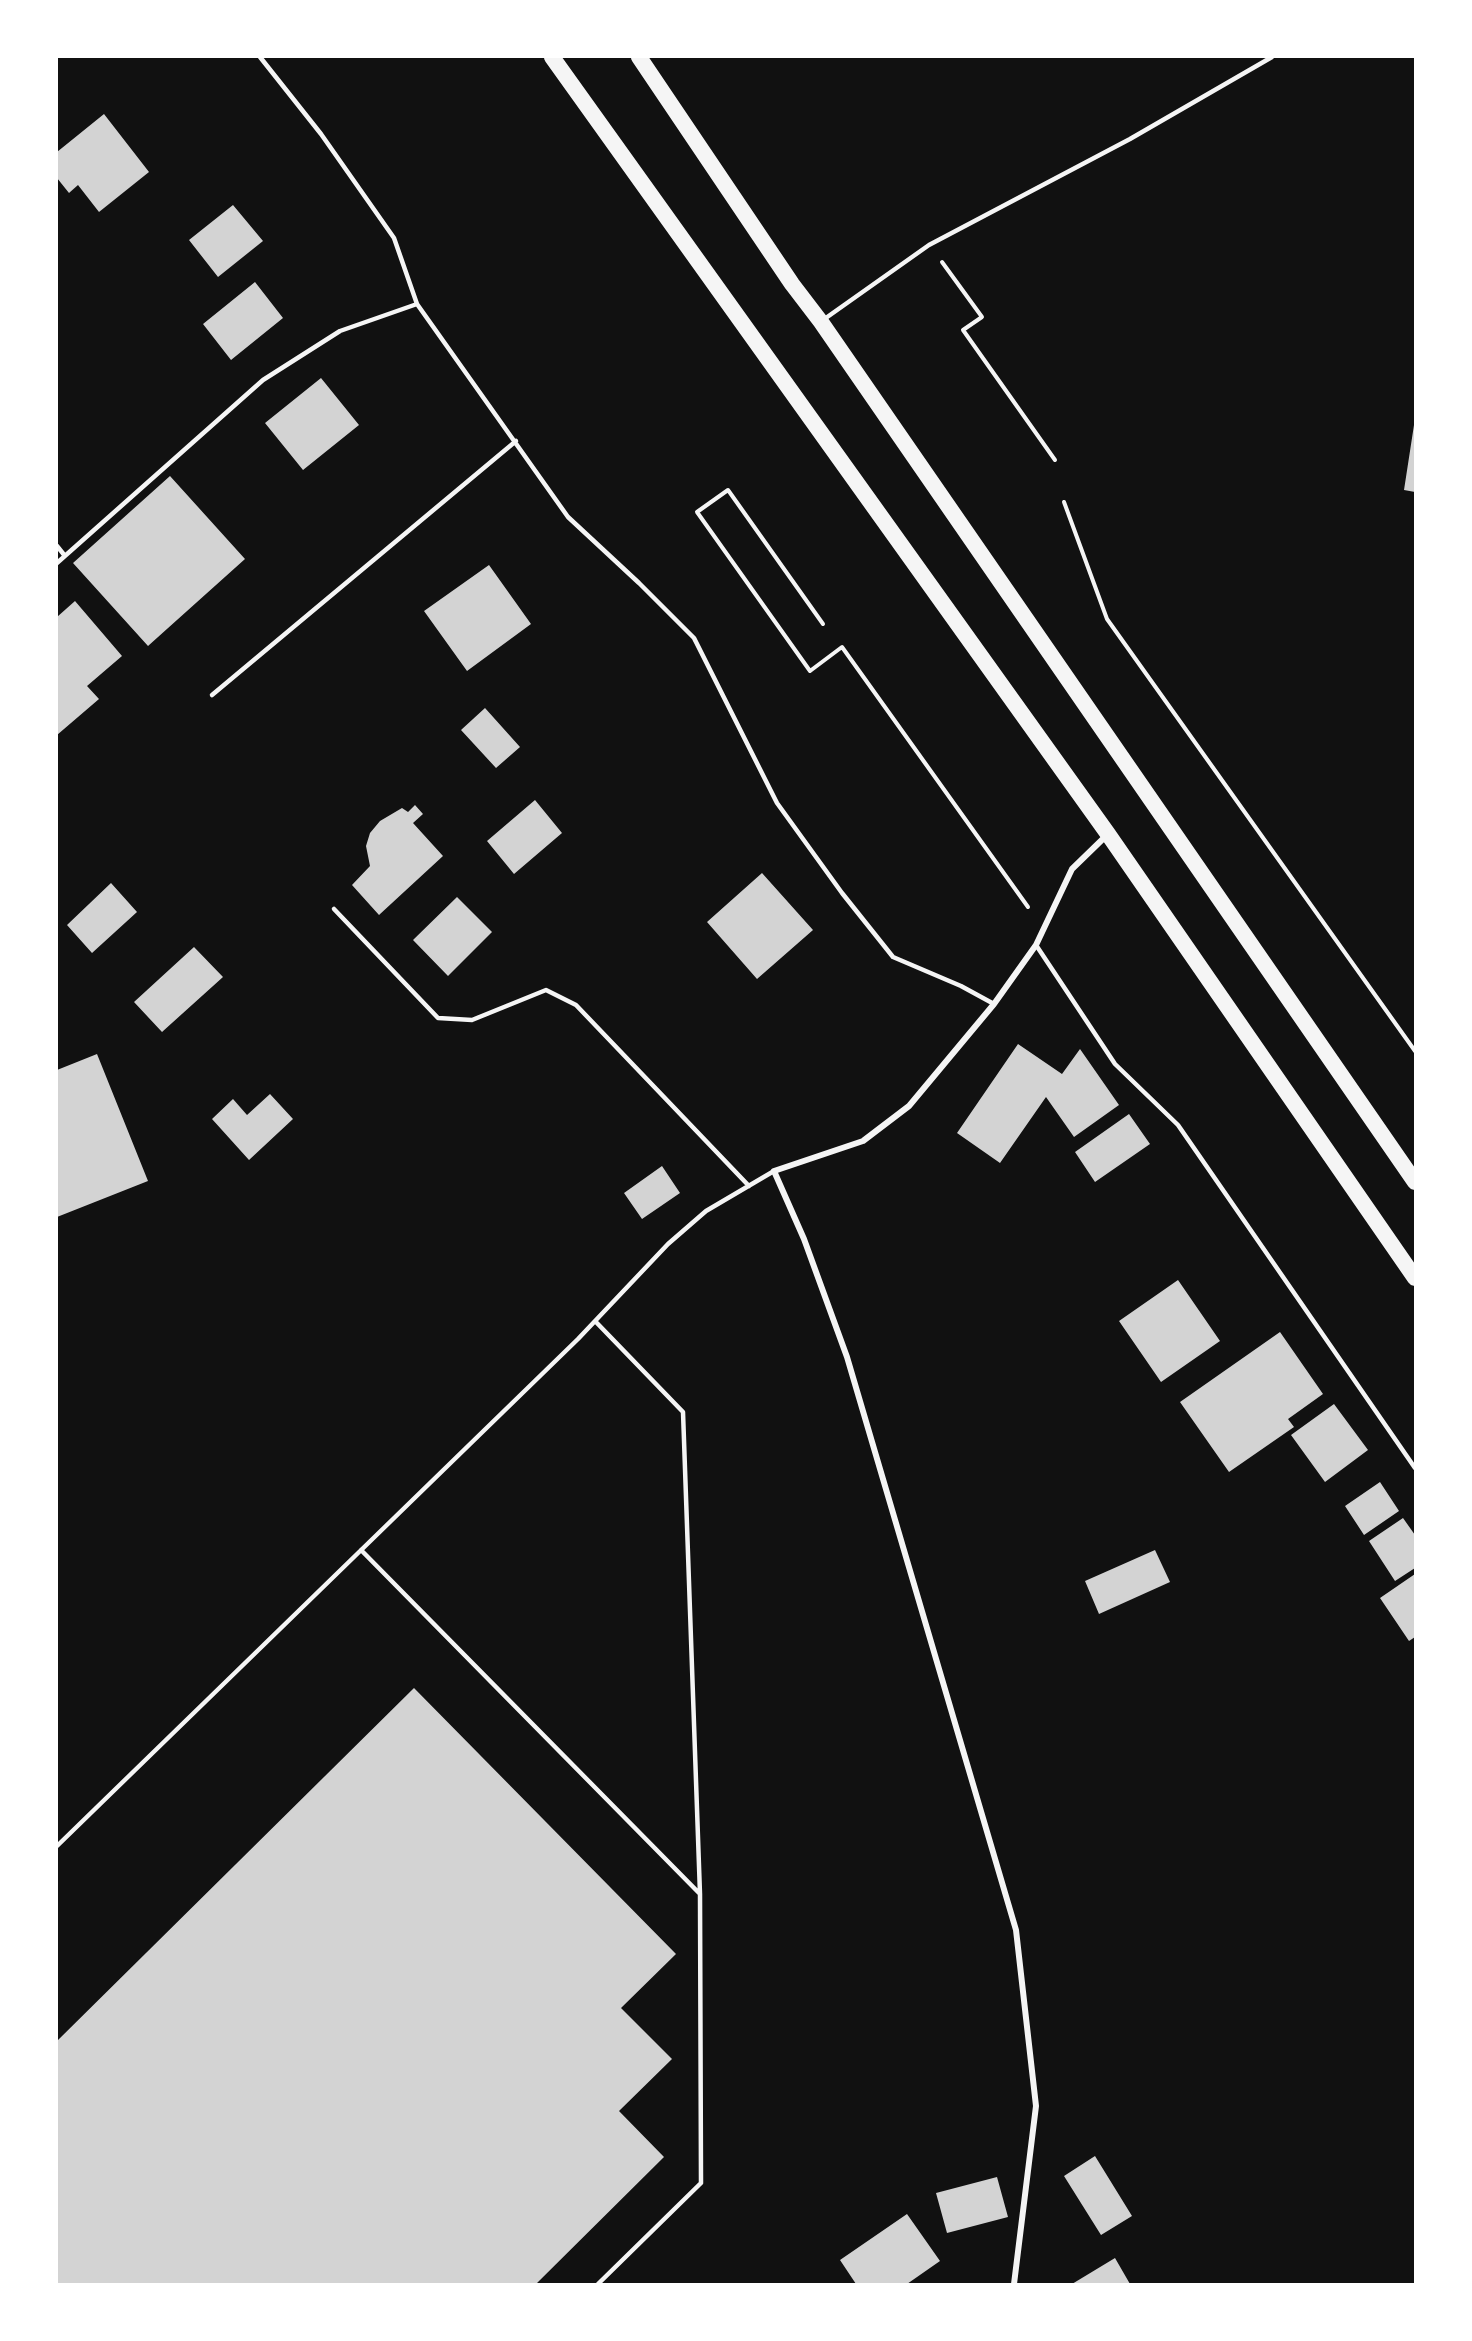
<!DOCTYPE html>
<html>
<head>
<meta charset="utf-8">
<style>
	body { margin:0 }
	#map { position:relative; width:1472px; height:2341px; overflow:hidden; background:#111; font-family:Overpass,sans-serif }
	canvas { display:block }
	.frame { position:absolute; inset:0; border:58px solid #fff; pointer-events:none }
</style>
</head>
<body>
<div id="map">
<canvas width="1472" height="2341"></canvas>
<div class="frame"></div>
</div>
<script>
const g = document.querySelector('canvas').getContext('2d');
g.lineJoin = 'round';
function paint(path, color) { g.fillStyle = color; g.fill(path, 'evenodd'); }
function trace(path, color, width, dash) { g.strokeStyle = color; g.lineWidth = width; g.lineCap = dash ? 'butt' : 'round'; g.setLineDash(dash || []); g.stroke(path); }
paint(new Path2D(`
	M104,114l45,58 -50,40 -21,-27 -9,8 -12,-15v-26z
	M233,205l30,36 -45,36 -29,-37z
	M255,282l28,36 -52,42 -28,-36z
	M321,378l38,47 -56,45 -38,-47z
	M1414,425h1v67l-11,-2z
	M170,476l75,83 -97,87 -75,-83z
	M489,565l42,59 -64,47 -43,-60z
	M75,601l47,55 -35,30 12,13 -42,36v-118z
	M485,708l35,39 -24,21 -35,-38z
	M535,800l27,33 -48,41 -27,-33z
	M415,805l8,9 -10,9 30,33 -64,59 -27,-30 18,-19 -4,-20 4,-13 10,-12 22,-13 6,4z
	M762,873l51,57 -56,49 -50,-57z
	M111,883l26,29 -45,41 -25,-28z
	M457,897l35,35 -44,44 -35,-36z
	M194,947l29,30 -61,55 -28,-30z
	M1018,1044l44,30 18,-25 39,56 -45,32 -28,-40 -46,66 -43,-30z
	M97,1054l51,127 -91,36v-147z
	M270,1094l23,25 -44,41 -37,-41 21,-20 14,16z
	M1129,1114l21,30 -55,38 -20,-30z
	M662,1166l18,27 -38,26 -18,-26z
	M1178,1280l42,61 -59,41 -42,-61z
	M1280,1332l43,62 -35,25 6,8 -65,45 -49,-70z
	M1334,1404l34,46 -43,32 -34,-47z
	M1380,1482l19,29 -35,24 -19,-29z
	M1403,1518l12,17v33l-20,13 -26,-40z
	M1155,1550l15,32 -71,32 -14,-33z
	M1415,1574v63l-6,4 -29,-43z
	M414,1688l262,266 -55,54 51,51 -53,52 45,46 -128,127h-479v-243z
	M1095,2156l37,60 -31,19 -37,-59z
	M997,2177l11,40 -61,16 -11,-40z
	M907,2214l33,47 -33,23h-51l-16,-24z
	M1115,2258l15,26h-58z`), '#d3d3d3');
trace(new Path2D(`
	M942,262l40,55 -19,13 92,130
	M1064,502l43,117 308,432
	M823,624l-95,-134 -31,22 113,159 32,-24 186,260`), '#f5f5f5', 4);
trace(new Path2D(`
	M260,57l61,77 73,104 23,66 151,213 71,66 55,55 83,165 65,90 51,64 68,29 33,18
	M823,320l106,-75 201,-106 142,-82
	M57,546l8,10
	M57,563l206,-183 77,-49 77,-27
	M212,695l304,-254
	M334,909l104,109 34,2 74,-30 30,15 173,181
	M1036,945l79,119 63,61 237,343
	M595,1321l88,91 17,482
	M361,1550l339,344 1,289 -103,101
	M57,1846l521,-507 90,-95 38,-33 68,-40`), '#f5f5f5', 4.5);
trace(new Path2D(`
	M1014,2284l22,-178 -20,-176 -169,-573 -43,-118 -30,-68 89,-30 46,-35 85,-102 42,-59 36,-76 36,-35`), '#f5f5f5', 6);
trace(new Path2D(`
	M552,57l556,777 307,444
	M639,57l153,227 29,38 594,860`), '#f5f5f5', 16);
</script>
</body>
</html>
